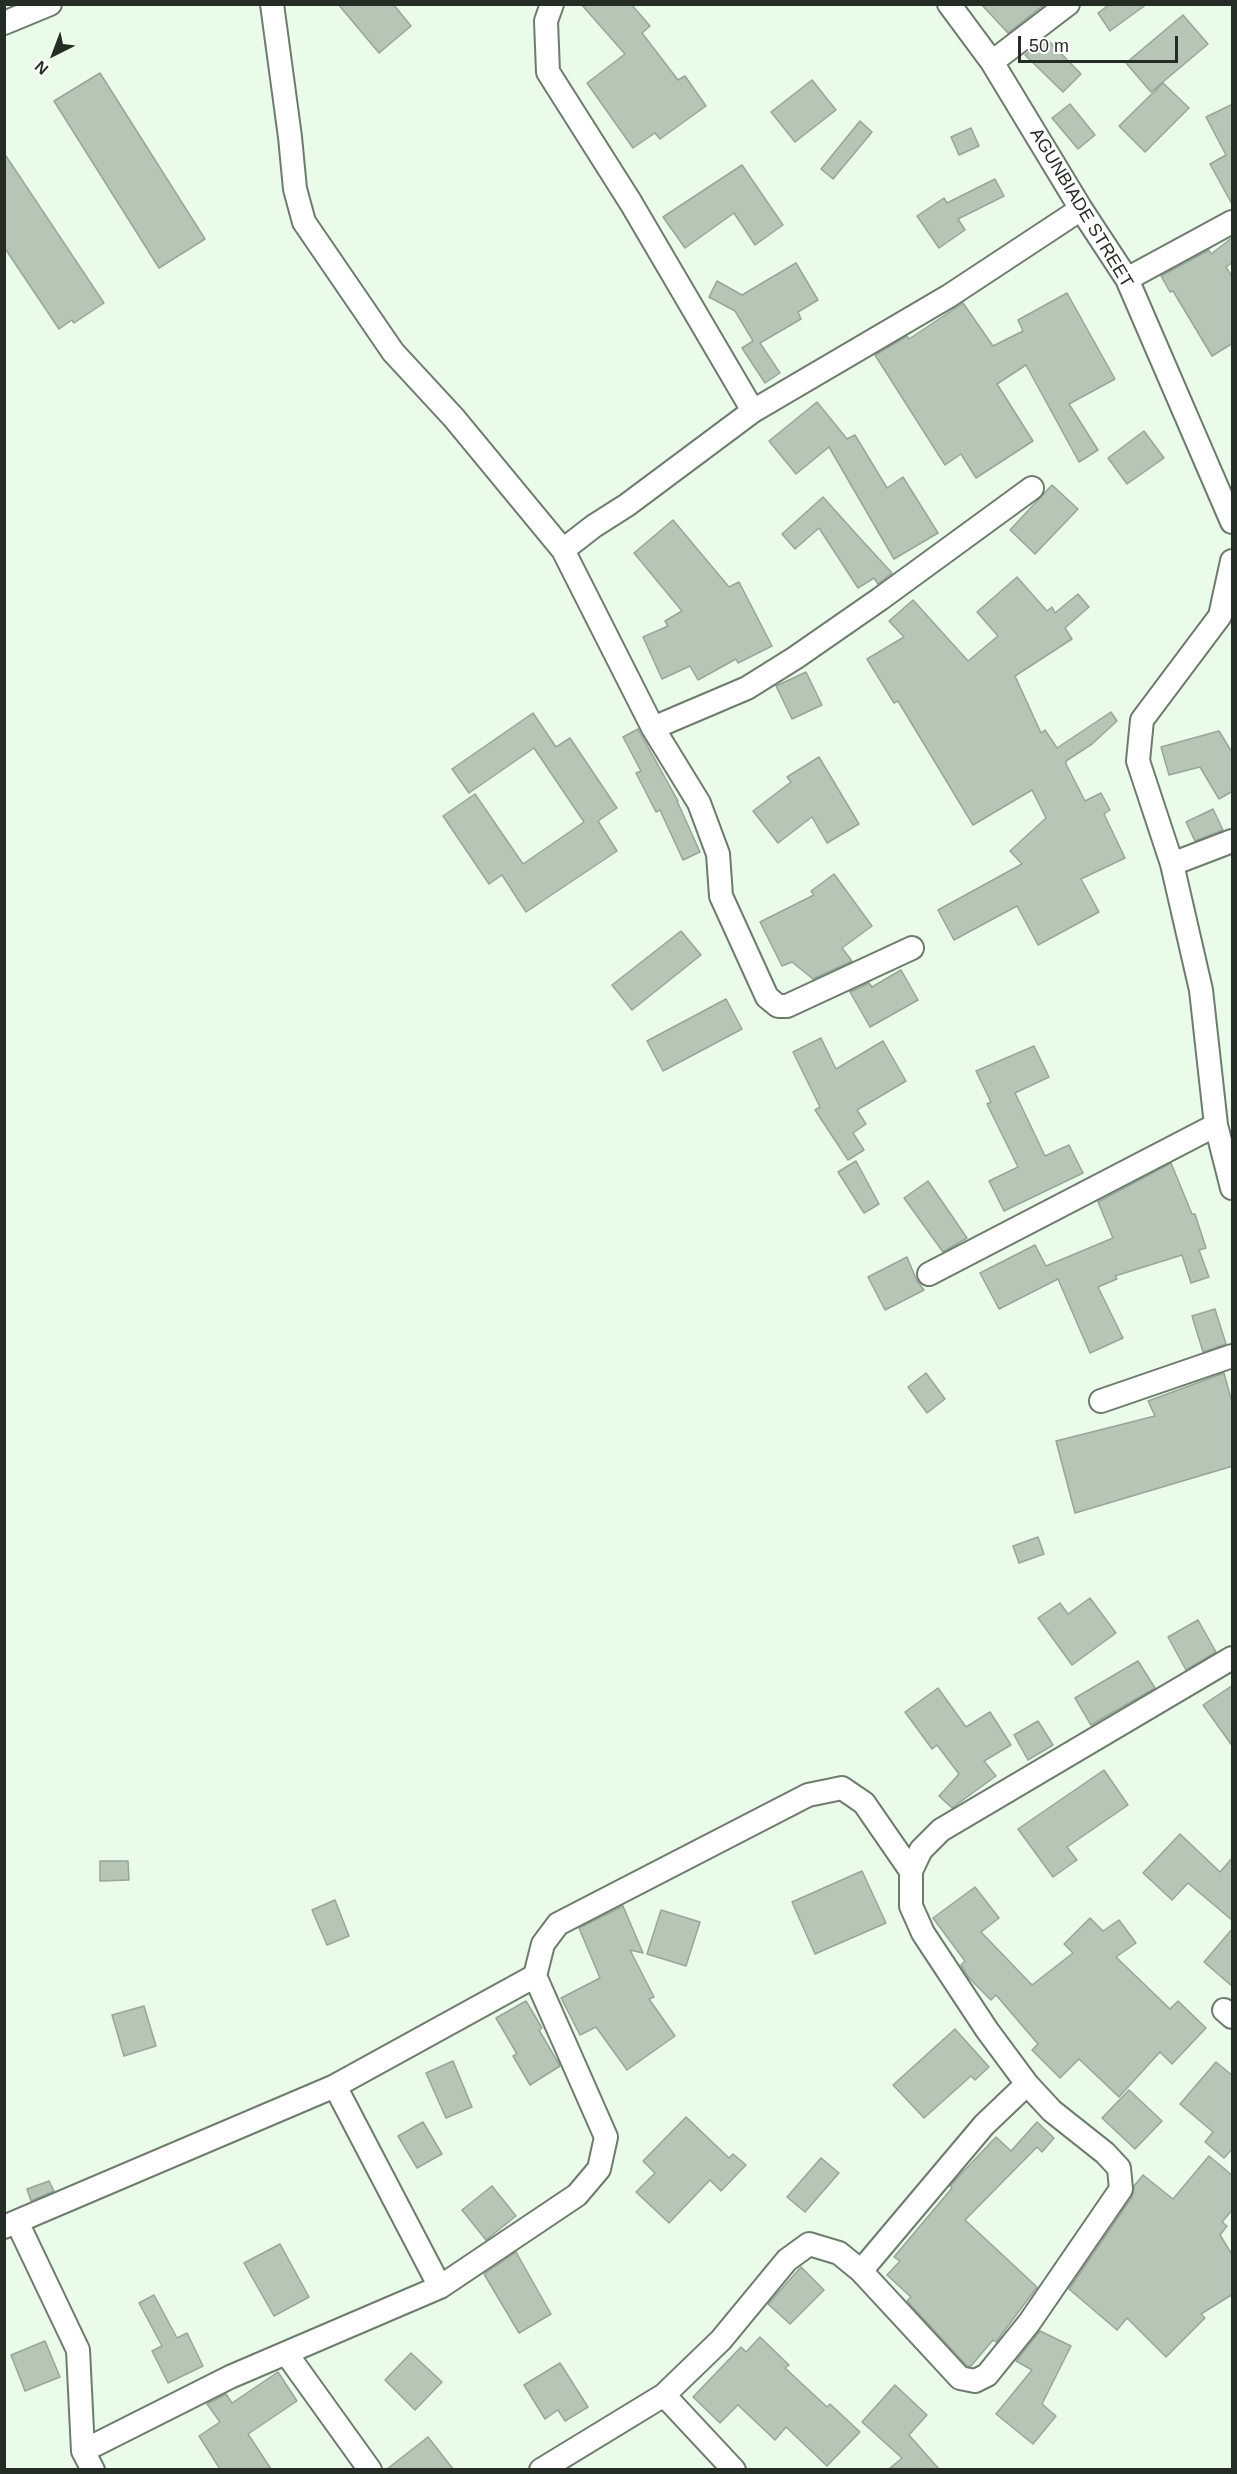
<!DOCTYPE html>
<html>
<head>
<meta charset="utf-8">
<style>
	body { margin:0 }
	#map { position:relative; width:1237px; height:2474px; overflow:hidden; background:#ebfbea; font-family:Arial,sans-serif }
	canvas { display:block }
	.frame { position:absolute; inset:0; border:6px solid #252b25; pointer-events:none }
	.north { position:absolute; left:24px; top:24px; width:60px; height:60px; -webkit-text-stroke:4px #fff; paint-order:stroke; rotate:222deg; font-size:16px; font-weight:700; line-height:24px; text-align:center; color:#252b25 }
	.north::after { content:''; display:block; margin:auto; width:21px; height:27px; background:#252b25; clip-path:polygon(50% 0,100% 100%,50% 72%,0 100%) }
	.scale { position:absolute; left:1018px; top:36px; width:160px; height:27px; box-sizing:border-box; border:3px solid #252b25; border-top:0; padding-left:8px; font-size:18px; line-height:21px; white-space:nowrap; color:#252b25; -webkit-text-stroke:4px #fff; paint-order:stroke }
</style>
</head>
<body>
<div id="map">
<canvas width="1237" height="2474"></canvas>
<div class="frame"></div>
<div class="north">N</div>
<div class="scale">50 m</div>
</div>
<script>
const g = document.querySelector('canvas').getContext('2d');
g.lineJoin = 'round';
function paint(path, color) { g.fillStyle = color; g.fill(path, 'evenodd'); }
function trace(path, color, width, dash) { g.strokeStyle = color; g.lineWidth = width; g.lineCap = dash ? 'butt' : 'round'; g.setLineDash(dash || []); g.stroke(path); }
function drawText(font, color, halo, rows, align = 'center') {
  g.font = font + ' Arial,sans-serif'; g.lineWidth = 5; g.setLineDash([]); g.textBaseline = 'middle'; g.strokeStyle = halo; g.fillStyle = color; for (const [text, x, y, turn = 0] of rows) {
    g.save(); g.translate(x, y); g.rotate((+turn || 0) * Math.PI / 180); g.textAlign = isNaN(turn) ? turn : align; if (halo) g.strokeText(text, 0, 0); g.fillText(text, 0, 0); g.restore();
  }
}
const building = new Path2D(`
	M338,4h55l18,22 -32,27z
	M581,4h50l19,22 -8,7 36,47 7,-4 21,30 -46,33 -5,-6 -22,15 -46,-65 38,-29z
	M981,4h64l-37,29z
	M1110,4h37l-37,27 -12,-18z
	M1183,15l25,29 -57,48 -25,-29z
	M1046,38l35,36 -18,18 -38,-37z
	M100,73l105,166 -46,29 -105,-167z
	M812,80l24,30 -41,32 -24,-30z
	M1163,83l26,25 -44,44 -26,-26z
	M1070,104l25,31 -17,14 -26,-31z
	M1233,104v102l-23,-42 16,-9 -20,-38z
	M860,121l12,11 -39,47 -12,-10z
	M971,128l8,18 -20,9 -8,-18z
	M4,153l100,150 -30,20 -2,-3 -13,9 -55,-82z
	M742,165l41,60 -28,20 -21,-32 -49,35 -22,-31z
	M995,179l9,17 -46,23 7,11 -26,18 -22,-32 27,-18 3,5z
	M1233,237v25l-7,5 7,11v65l-21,13 -39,-65 -3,1 -9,-16 48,-26 2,4z
	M796,263l22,37 -20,12 3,7 -41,24 20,30 -15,10 -23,-35 11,-7 -18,-30 -26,-14 8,-16 25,14z
	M1067,293l48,86 -46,25 29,46 -19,12 -53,-97 -29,19 36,57 -57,37 -15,-24 -16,11 -70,-110 32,-19 2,3 54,-36 30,43 30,-15 -5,-11z
	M817,402l30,37 8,-4 32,53 16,-11 35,56 -44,26 -65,-112 -33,27 -27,-33z
	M1144,431l20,27 -37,26 -19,-26z
	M1052,485l26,24 -43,45 -25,-24z
	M823,497l35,39 34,37 -14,11 -4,-6 -16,10 -39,-60 -24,21 -13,-15z
	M673,520l56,67 10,-5 33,64 -34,17 -2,-4 -38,21 -8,-14 -28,13 -19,-42 25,-11 -3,-5 17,-10 -48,-58z
	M1017,577l30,34 5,-4 3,6 23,-19 11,13 -24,21 7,11 -57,37 26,57 4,-3 12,18 54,-36 6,9 -25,23 -26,17v3l19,37 16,-8 9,17 -6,4 21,44 -44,21 18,33 -61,33 -21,-39 -63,34 -16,-30 84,-46 -12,-13 36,-33 -14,-28 -59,35 -75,-124 -4,2 -27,-44 37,-22 -15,-16 24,-21 55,61 30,-25 -21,-24z
	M806,672l16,33 -30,14 -16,-33z
	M533,713l23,34 14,-9 47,70 -19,13 19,30 -91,61 -24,-37 -13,9 -46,-68 32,-22 48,70 61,-42 -50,-74 -65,45 -17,-24z
	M638,729l40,72h-1l23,51 -17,8 -23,-50 -4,2 -20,-39 5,-2 -18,-34z
	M1219,731l14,23v37l-14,8 -19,-32 -31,8 -8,-28z
	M819,757l40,67 -32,19 -15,-26 -34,26 -25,-32 38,-29 -4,-5z
	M1213,809l10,21 -28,11 -9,-19z
	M834,874l38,52 -30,22 10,13 -39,18 -21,-17 -10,4 -22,-44 54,-27 -3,-4z
	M681,931l20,24 -69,55 -20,-25z
	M901,970l17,30 -48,27 -20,-35 19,-9 3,4z
	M726,999l16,30 -79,42 -16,-30z
	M821,1038l15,31 47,-28 23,40 -49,29 9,14 -13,9 11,17 -16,10 -33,-50 5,-3 -27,-55z
	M1034,1046l15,31 -34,16 30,63 24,-11 14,28 -79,38 -15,-30 29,-14 -31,-63 4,-2 -15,-31z
	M856,1161l23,43 -15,9 -26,-41z
	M1171,1163l21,51h3l11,34 -7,2 10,27 -18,6 -9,-28 -67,21 2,3 -19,8 25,51 -33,15 -32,-74 -59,30 -19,-36 55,-28 11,21 67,-28 -15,-36z
	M928,1181l39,57 -24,14 -39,-54z
	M907,1257l10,24 7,9 -39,20 -17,-33z
	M1215,1309l11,35 -23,8 -11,-36z
	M926,1373l19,26 -18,14 -19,-26z
	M1224,1373l9,33v60l-158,47 -19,-72 99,-25 -7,-15z
	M1038,1537l6,17 -25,9 -6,-17z
	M1090,1598l26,35 -44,32 -34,-47 22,-15 8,11z
	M1198,1620l18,32 -30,18 -18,-33z
	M1138,1661l17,27 -64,37 -16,-27z
	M1233,1685v62l-30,-42z
	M938,1688l28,39 24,-15 21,33 -27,16 12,15 -44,32 -13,-12 20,-22 -22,-29 -5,4 -27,-37z
	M1038,1721l15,24 -25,15 -14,-25z
	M1104,1770l24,35 -61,42 10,13 -24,17 -35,-48z
	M1180,1834l40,38 13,-15v64l-45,-38 -16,17 -29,-27z
	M100,1861h28l1,19 -29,1z
	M862,1871l24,52 -71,31 -23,-52z
	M975,1887l24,31 -18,14 51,53 41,-32 -9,-9 26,-26 13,13 16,-11 17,23 -20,14 54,52 8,-8 28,27 -34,36 -12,-12 -41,45 -40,-38 -19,19 -28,-28 6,-6 -42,-49 -5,5 -22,-22 -8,-13 4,-4 -32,-43z
	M335,1900l14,36 -22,9 -15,-35z
	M623,1906l20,47 -13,-3 24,47 -5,2 26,37 -48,34 -31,-43 -16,8 -19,-37 39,-20 -21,-50z
	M661,1910l39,12 -14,44 -39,-12z
	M1233,1928v59l-29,-25z
	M526,2001l16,27 -3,2 21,36 -30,19 -17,-29 4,-2 -21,-36z
	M144,2006l12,40 -32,10 -12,-41z
	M955,2029l34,38 -14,13 -4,-4 -47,42 -31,-33z
	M453,2061l19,46 -26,11 -20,-45z
	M1216,2062l17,14v72l-9,10 -19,-16 8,-10 -33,-28z
	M1129,2090l33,31 -27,28 -33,-31z
	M686,2117l43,41 4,-4 13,11 -25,26 -11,-11 -41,43 -33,-31 19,-19 -12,-12z
	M423,2122l19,32 -25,14 -19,-32z
	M1037,2122l17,16 -12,14 -5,-5 -72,73 72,67 -41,55 -3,-2 -22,26h-4l-60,-65 4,-4 -24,-22 13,-14 -6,-4 58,-69 -2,-2 11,-12 35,-37 15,14z
	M1209,2156l24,20v33l-11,13 5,4 -7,9 13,21v38l-32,20 4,4 -39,39 -39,-39 -10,12 -48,-41 63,-92 2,-11 9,-11 30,24z
	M821,2158l18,15 -34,39 -18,-15z
	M49,2181l5,10 -23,10 -4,-12z
	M492,2186l24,30 -30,24 -24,-30z
	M280,2244l29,53 -35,19 -30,-53z
	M516,2252l35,62 -32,19 -35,-59z
	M801,2267l23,23 -34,34 -22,-20z
	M154,2295l23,43 10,-5 16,33 -35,17 -16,-32 10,-5 -23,-43z
	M1040,2331l31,15 -29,58 14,12 -23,28 -37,-30 36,-44 -16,-9z
	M760,2337l29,28 -4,3 42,39 3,-3 30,28 -33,34 -41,-39 -11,13 -37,-35 -18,18 -27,-26 48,-50 5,5z
	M45,2341l15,36 -35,14 -14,-36z
	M411,2353l31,29 -27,28 -30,-30z
	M560,2363l28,44 -23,14 -7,-11 -13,9 -21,-34z
	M278,2372l19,29 -49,33 23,35h-51l-21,-33 21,-14 -13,-18 19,-10 6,9z
	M895,2385l32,30 -18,20 30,34h-50l13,-11 -40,-36z
	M428,2437l25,32h-66z`);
paint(building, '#b6c5b5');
trace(building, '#97a697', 1.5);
const minor = new Path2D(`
	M272,4l18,133 5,52 9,33 89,130 61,66 109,132
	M552,4l-6,17 2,51 83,131 122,208
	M949,4l43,58 89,147 46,70 105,243
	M4,23l46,-19
	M992,62l76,-58
	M1127,279l105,-57
	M1232,561l-12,55 -78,104 -4,41 34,103 29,126 15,135 16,63
	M653,728l94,-40 48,-30 85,-59 152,-111
	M1172,864l60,-23
	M912,948l-125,58h-9l-11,-9 -46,-101 -3,-42 -19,-51 -46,-75 -90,-178 31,-24 33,-21 126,-94 196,-115 132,-87
	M929,1274l287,-149
	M1101,1401l131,-45
	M1224,2010l8,7
	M335,2086l105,201
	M17,2222l61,128 5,101 10,19
	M4,2227l331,-141 200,-110 8,-32 15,-20 250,-129 34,-7 22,15 47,68
	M861,2271l123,-146 43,-41 -40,-54 -64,-97 -12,-27v-35l10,-21 20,-20 291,-172
	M286,2353l84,117
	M664,2395l70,75
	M83,2451l147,-74 210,-90 137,-92 22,-26 7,-32 -71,-161
	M541,2470l123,-75 57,-55 66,-80 22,-16 30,9 22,18 99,107 15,3 12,-6 42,-52 92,-134 -2,-21 -14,-15 -53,-42 -25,-27`);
trace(minor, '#6d7c6d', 26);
trace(minor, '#fff', 22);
drawText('18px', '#252b25', '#fff', [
	["AGUNBIADE STREET",1081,208,59]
]);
</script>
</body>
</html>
